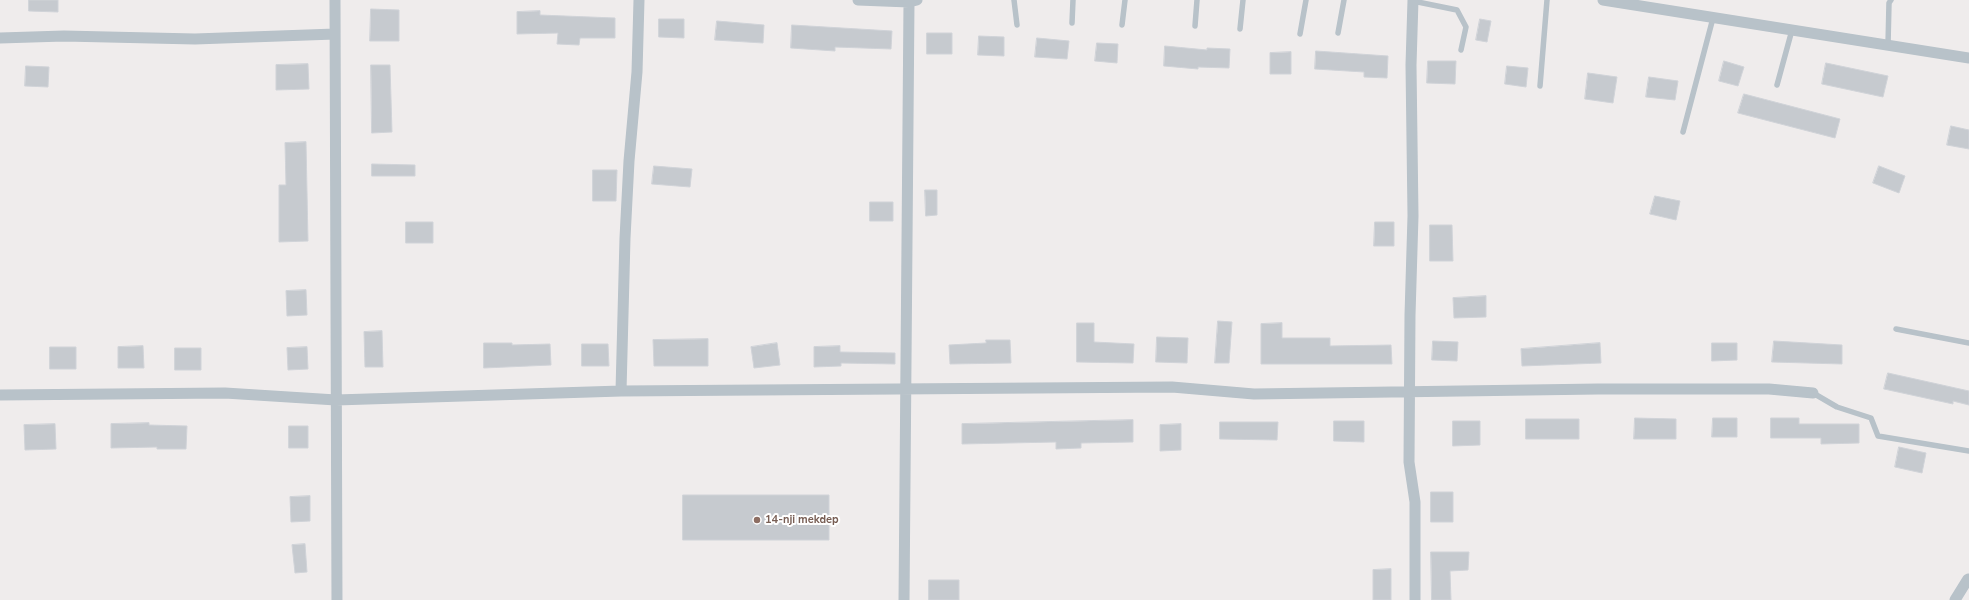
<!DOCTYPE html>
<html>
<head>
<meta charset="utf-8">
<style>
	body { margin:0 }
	canvas { display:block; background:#efecec }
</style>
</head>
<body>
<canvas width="1969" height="600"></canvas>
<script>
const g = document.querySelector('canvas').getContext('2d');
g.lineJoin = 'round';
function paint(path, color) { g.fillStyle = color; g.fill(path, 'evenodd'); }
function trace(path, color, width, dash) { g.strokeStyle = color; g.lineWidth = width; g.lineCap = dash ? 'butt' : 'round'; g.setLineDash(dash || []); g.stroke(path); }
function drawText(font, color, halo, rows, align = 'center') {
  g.font = font + ' "Nunito Sans",sans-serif'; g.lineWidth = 4; g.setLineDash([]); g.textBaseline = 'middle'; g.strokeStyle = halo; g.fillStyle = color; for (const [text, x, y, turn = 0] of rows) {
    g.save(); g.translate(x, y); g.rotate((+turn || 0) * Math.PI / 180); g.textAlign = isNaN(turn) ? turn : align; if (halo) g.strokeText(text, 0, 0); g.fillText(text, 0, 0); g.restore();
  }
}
const building = new Path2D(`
	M29,0h29v12l-29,-1z
	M371,9l28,1v31h-29z
	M540,11v4l75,3v20h-35l-1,7 -22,-1 1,-11 -41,1v-22z
	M659,19h25v19l-25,-1z
	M1480,19l11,2 -4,21 -11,-2z
	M717,21l47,4 -1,18 -48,-3z
	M792,25l100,6 -1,18 -56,-2v4l-44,-3z
	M927,33h25v21h-25z
	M979,36l25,1v19l-26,-1z
	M1037,38l32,3 -2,18 -32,-2z
	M1097,43l21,1 -1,19 -22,-2z
	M1165,46l42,4v-2l23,1 -1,19 -31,-1v2l-34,-3z
	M1316,51l72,5 -1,22 -23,-1v-5l-49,-3z
	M1291,52v22h-21v-21z
	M1428,61h28l-1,23 -28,-1z
	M1724,61l20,6 -6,19 -19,-5z
	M1826,63l62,13 -5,21 -61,-13z
	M308,64l1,25 -33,1v-25z
	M371,65h19l2,67 -20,1z
	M26,66l23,1 -1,20 -23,-1z
	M1507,66l21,2 -2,19 -21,-3z
	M1588,73l29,4 -4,26 -28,-4z
	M1649,77l29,4 -3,19 -29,-3z
	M1744,94l96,25 -5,19 -97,-25z
	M1951,126l18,4v19l-22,-4z
	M306,142l2,99 -29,1v-57h7l-1,-42z
	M372,164l43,1v11h-43z
	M654,166l38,3 -2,18 -38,-3z
	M1879,166l26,10 -6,17 -26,-10z
	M593,170h24l-1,31h-23z
	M925,190h12v25l-11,1z
	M1655,196l25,5 -4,19 -26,-6z
	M870,202h23v19h-23z
	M406,222h27v21h-27z
	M1375,222h19v24h-20z
	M1430,225h22l1,36h-23z
	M306,290l1,25 -20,1 -1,-25z
	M1486,296v21l-32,1 -1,-20z
	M1218,321l14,1 -3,41h-14z
	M1077,323h17v19l40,2 -1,19 -56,-1z
	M1282,323v15h48v8l61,-1 1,19h-131v-40z
	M382,331l1,36h-18l-1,-35z
	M1157,337l31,1 -1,25 -31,-1z
	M708,339v27h-54l-1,-26z
	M986,340h24l1,23 -61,1 -1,-19 37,-2z
	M1433,341l25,1 -1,19 -25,-1z
	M1774,341l68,4v19l-70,-2z
	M484,343h28v2l38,-1 1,21 -67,3z
	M777,343l3,22 -26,3 -3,-21z
	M1600,343l1,20 -79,3 -1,-17z
	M1712,343h25v17l-25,1z
	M582,344h26l1,22h-27z
	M143,346l1,22h-26v-21z
	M840,346v6l55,1v11l-54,-1v3l-27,1v-20z
	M50,347h26v22h-26z
	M307,347l1,22 -20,1 -1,-22z
	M175,348h26v22h-26z
	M1888,373l81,18v14l-16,-4v3l-69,-15z
	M1635,418l41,1v20h-42z
	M1713,418h24v19h-25z
	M1771,418h28v6h60v19l-38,1v-6h-50z
	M1526,419h53v20h-53z
	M1133,420v22l-52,1v5l-25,1v-7l-94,2v-20z
	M1334,421h30v21l-30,-1z
	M1453,421h27v24l-27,1z
	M1220,422h58l-1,18 -57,-1z
	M149,423v2l38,1 -1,23h-29v-2l-46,1v-24z
	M55,424l1,25 -31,1 -1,-25z
	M1181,424v26l-21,1v-26z
	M289,426h19v22h-19z
	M1899,447l27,6 -4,20 -27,-6z
	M1431,492h22v30h-22z
	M683,495h146v45h-146z
	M310,496v25l-19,1 -1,-25z
	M305,544l2,28 -12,1 -3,-28z
	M1431,552h38l-1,18 -18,1 1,29h-19z
	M1391,569v31h-18v-30z
	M929,580h30v20h-30z`);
paint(building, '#c6cacf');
trace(building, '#d0d3d8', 1);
trace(new Path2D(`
	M1014,0l3,25
	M1413,1l44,9 9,17 -5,23
	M1072,23l1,-23
	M1122,25l3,-25
	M1195,26l2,-26
	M1240,29l3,-29
	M1338,33l6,-33
	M1300,34l6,-34
	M1888,45l1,-42 2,-3
	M1777,85l15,-55
	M1540,86l7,-86
	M1683,132l30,-114
	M1896,329l73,14
	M1813,393l24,14 34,11 7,18 91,15`), '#b8c2c9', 5.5);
trace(new Path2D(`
	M335,0l2,600
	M858,0l51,2 8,-2
	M1413,0l-2,65 2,151 -3,99 -1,147 6,40v98
	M1603,0l366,58
	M0,38l64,-2 131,3 140,-5
	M621,391l4,-153 4,-77 8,-89 2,-72
	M0,395l225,-2 111,7 285,-9 551,-4 82,7 344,-5h171l44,4
	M904,600l5,-598
	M1955,600l13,-21`), '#b8c2c9', 11);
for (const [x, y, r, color] of [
	[757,520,4,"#8d6e63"]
]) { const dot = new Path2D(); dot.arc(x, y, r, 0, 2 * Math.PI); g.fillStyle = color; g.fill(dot); trace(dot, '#fff', 1.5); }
drawText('bold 11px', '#785e54', '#fff', [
	["14-nji mekdep",765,520]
], 'left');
</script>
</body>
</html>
